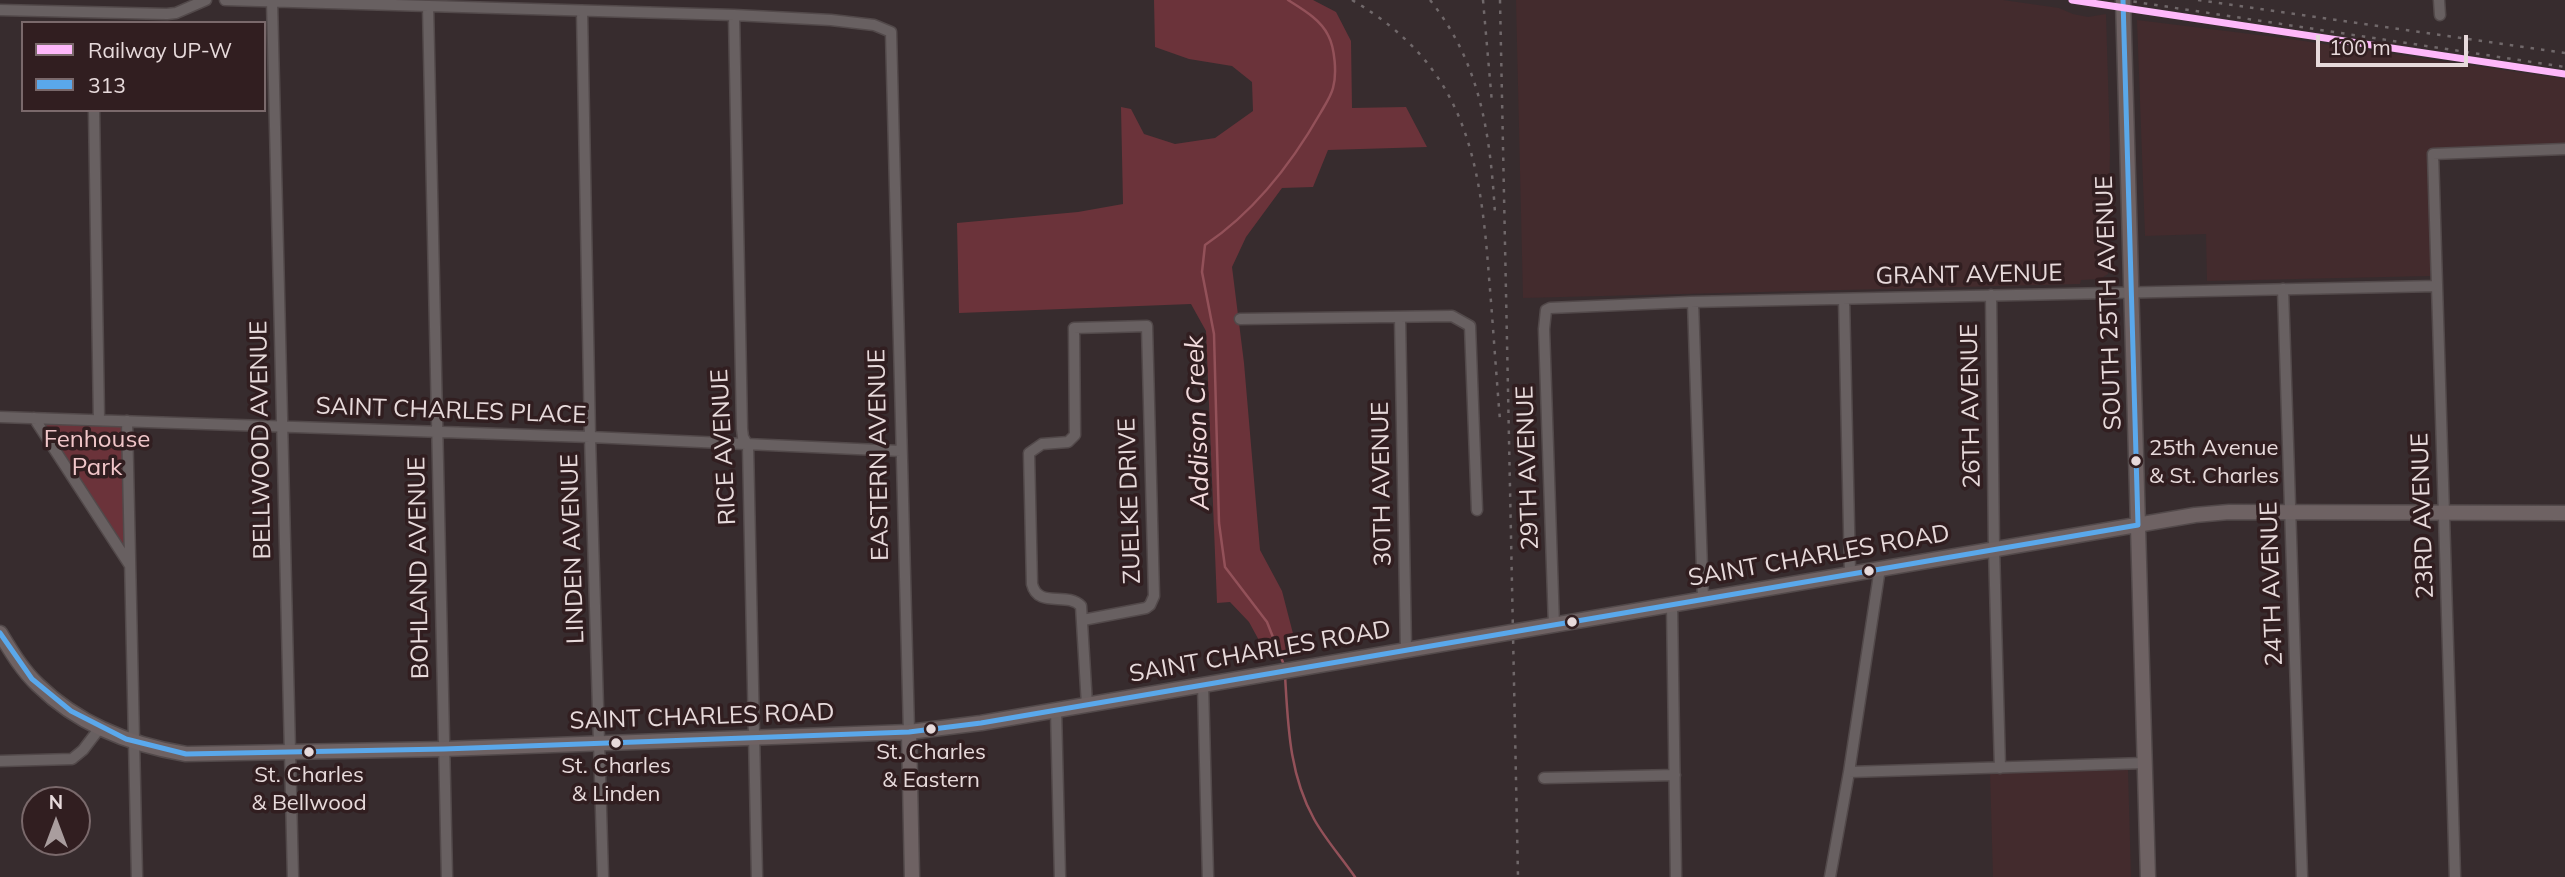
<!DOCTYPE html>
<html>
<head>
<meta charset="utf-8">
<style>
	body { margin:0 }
	#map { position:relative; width:2565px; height:877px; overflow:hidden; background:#372c2e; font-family:Mulish,sans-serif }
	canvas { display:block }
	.legend { position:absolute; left:21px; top:21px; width:245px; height:91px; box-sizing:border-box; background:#311e20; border:2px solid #7a696b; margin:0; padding:9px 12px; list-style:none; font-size:21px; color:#e7dadb }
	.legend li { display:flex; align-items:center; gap:14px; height:35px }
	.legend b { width:35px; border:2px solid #7a696b }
	.north { position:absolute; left:21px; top:786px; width:70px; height:70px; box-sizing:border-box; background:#311e20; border:2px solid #7a696b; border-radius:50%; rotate:0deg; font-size:19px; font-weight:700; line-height:28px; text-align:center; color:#e7dadb }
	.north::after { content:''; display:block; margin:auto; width:24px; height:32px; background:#a99d9e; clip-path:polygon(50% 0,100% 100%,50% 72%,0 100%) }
	.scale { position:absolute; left:2316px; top:35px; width:152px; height:32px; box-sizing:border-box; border:4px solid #e7dadb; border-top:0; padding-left:9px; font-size:21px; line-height:24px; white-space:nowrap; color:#e7dadb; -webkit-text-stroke:5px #311e20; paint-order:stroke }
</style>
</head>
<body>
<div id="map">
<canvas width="2565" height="877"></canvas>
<ul class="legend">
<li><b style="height:9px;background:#feb8fa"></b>Railway UP-W</li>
<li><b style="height:9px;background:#5aa8eb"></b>313</li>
</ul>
<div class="north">N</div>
<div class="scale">100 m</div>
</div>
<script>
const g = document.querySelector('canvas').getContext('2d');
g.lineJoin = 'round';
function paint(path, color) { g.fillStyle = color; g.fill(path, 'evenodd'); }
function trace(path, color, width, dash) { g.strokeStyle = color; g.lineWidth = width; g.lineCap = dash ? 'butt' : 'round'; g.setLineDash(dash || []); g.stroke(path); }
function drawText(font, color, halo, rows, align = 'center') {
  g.font = font + ' Mulish,sans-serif'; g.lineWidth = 7; g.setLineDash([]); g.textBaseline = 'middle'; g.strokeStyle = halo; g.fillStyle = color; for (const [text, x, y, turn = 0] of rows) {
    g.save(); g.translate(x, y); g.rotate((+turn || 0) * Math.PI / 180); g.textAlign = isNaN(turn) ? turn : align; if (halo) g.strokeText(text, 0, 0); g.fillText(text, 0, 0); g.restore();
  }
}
paint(new Path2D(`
	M1516,0h487l56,8 14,6 15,3 18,-3 4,133 -2,127 -8,5 -19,1 -1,4 -557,14z
	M2137,20l146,18 282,41v66l-137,5 3,126 -224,5 -1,-47 -61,2z
	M2128,770l3,107h-138l-3,-105z`), '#432b2d');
paint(new Path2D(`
	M1154,0h159l23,12 15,29 1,67 54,-1 21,40 -99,3 -15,37 -31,1 -36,49 -14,30 12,96 16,187 22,41 16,62 -30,4 -19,-35 -19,-20 -13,1 -11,-272 -15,-27 -232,9 -2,-90 121,-11 45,-8 -2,-97 10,2 13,25 31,10 40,-6 38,-27 -1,-29 -20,-16 -43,-7 -34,-12z
	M38,420l88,5 1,133z`), '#6b333a');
trace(new Path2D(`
	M1284,665l-17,-43 -42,-55 -6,-44 -5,-189 -12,-62 3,-27c49,-33 87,-82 116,-133 4,-7 10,-16 12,-24 4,-14 2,-40 -5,-53 -8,-16 -26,-26 -40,-35
	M1285,675c3,50 4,99 29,144 11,20 28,39 41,58`), '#935159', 2.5);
const minor = new Path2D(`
	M225,0l509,15 97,5 43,5 17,7 18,700
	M2439,0l1,15
	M272,1l21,876
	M428,6l19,871
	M0,10l167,4 9,-1 30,-13
	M582,11l8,426 13,440
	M734,15l8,414 1,8 5,9 9,431
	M94,110l5,310
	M2283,289l19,588
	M1991,295l3,253 6,220
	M1844,299l6,274
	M1693,302l10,297
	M1400,317l6,333
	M1240,319l212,-3 18,10 7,184
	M0,417l590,20 311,14
	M34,418l95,146
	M127,421l10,456
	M1672,605l4,272
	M1083,620l63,-12 4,-3 4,-9 -7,-270 -73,2 1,107 -7,7 -26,2 -13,9 3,131c6,25 35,7 49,22l6,99
	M1554,626l-10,-297 2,-19 4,-2 140,-6 747,-16
	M1203,685l5,192
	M1056,710l4,167
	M0,761l72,-2 11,-9 16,-21
	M1849,772l296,-9
	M1544,778l131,-3
	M1830,877l19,-105 31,-204
	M2455,877l-22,-723 132,-5`);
const major = new Path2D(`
	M2123,0l25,877
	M0,633c11,18 22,37 38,52 41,40 93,60 148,69l258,-5 465,-17 72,-9 1214,-208 34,-3 336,1
	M909,732l3,145`);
trace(minor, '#52494a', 13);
trace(major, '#52494a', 17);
trace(minor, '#686061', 10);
trace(major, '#6e6263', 14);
trace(new Path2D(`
	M1352,0c113,66 128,157 137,277 4,48 7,95 11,143
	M1430,0c51,64 60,134 65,213
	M1483,0l9,103
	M1500,0l18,877
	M2123,0l442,67
	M2198,0l367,53`), '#70686a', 2.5, [3.5, 7]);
trace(new Path2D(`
	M0,633l32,46 39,32 55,28 60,15 258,-5 465,-17 72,-9 1157,-198 -15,-525`), '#5aa8eb', 5);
trace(new Path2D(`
	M2072,0l493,74`), '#feb8fa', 7);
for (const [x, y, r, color] of [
	[2136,461,6,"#e7dadb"],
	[1869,571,6,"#e7dadb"],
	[1572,622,6,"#e7dadb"],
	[931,729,6,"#e7dadb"],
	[616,743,6,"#e7dadb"],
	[309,752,6,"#e7dadb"]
]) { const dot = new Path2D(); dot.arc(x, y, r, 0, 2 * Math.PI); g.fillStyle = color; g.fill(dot); trace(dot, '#311e20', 2.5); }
drawText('22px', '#e7dadb', '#311e20', [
	["25th Avenue",2149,448,"left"],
	["& St. Charles",2149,476,"left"],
	["St. Charles",931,752],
	["& Eastern",931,780],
	["St. Charles",616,766],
	["& Linden",616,794],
	["St. Charles",309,775],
	["& Bellwood",309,803]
]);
drawText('24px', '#e7dadb', '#311e20', [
	["GRANT AVENUE",1969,275,-1],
	["SOUTH 25TH AVENUE",2109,303,-92],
	["26TH AVENUE",1971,406,-91],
	["SAINT CHARLES PLACE",451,411,2],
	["BELLWOOD AVENUE",261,440,-91],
	["RICE AVENUE",724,447,-93],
	["EASTERN AVENUE",879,455,-91],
	["29TH AVENUE",1528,468,-92],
	["30TH AVENUE",1382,484,-91],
	["ZUELKE DRIVE",1130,501,-92],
	["23RD AVENUE",2423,516,-92],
	["LINDEN AVENUE",573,549,-92],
	["SAINT CHARLES ROAD",1819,556,-10],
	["BOHLAND AVENUE",419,568,-91],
	["24TH AVENUE",2272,584,-92],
	["SAINT CHARLES ROAD",1260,652,-10],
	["SAINT CHARLES ROAD",702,717,-2]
]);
drawText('24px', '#f1c6c9', '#311e20', [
	["Fenhouse",97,440],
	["Park",97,468]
]);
drawText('italic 26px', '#f2dbdd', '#311e20', [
	["Addison Creek",1198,423,-92]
]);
</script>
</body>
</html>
